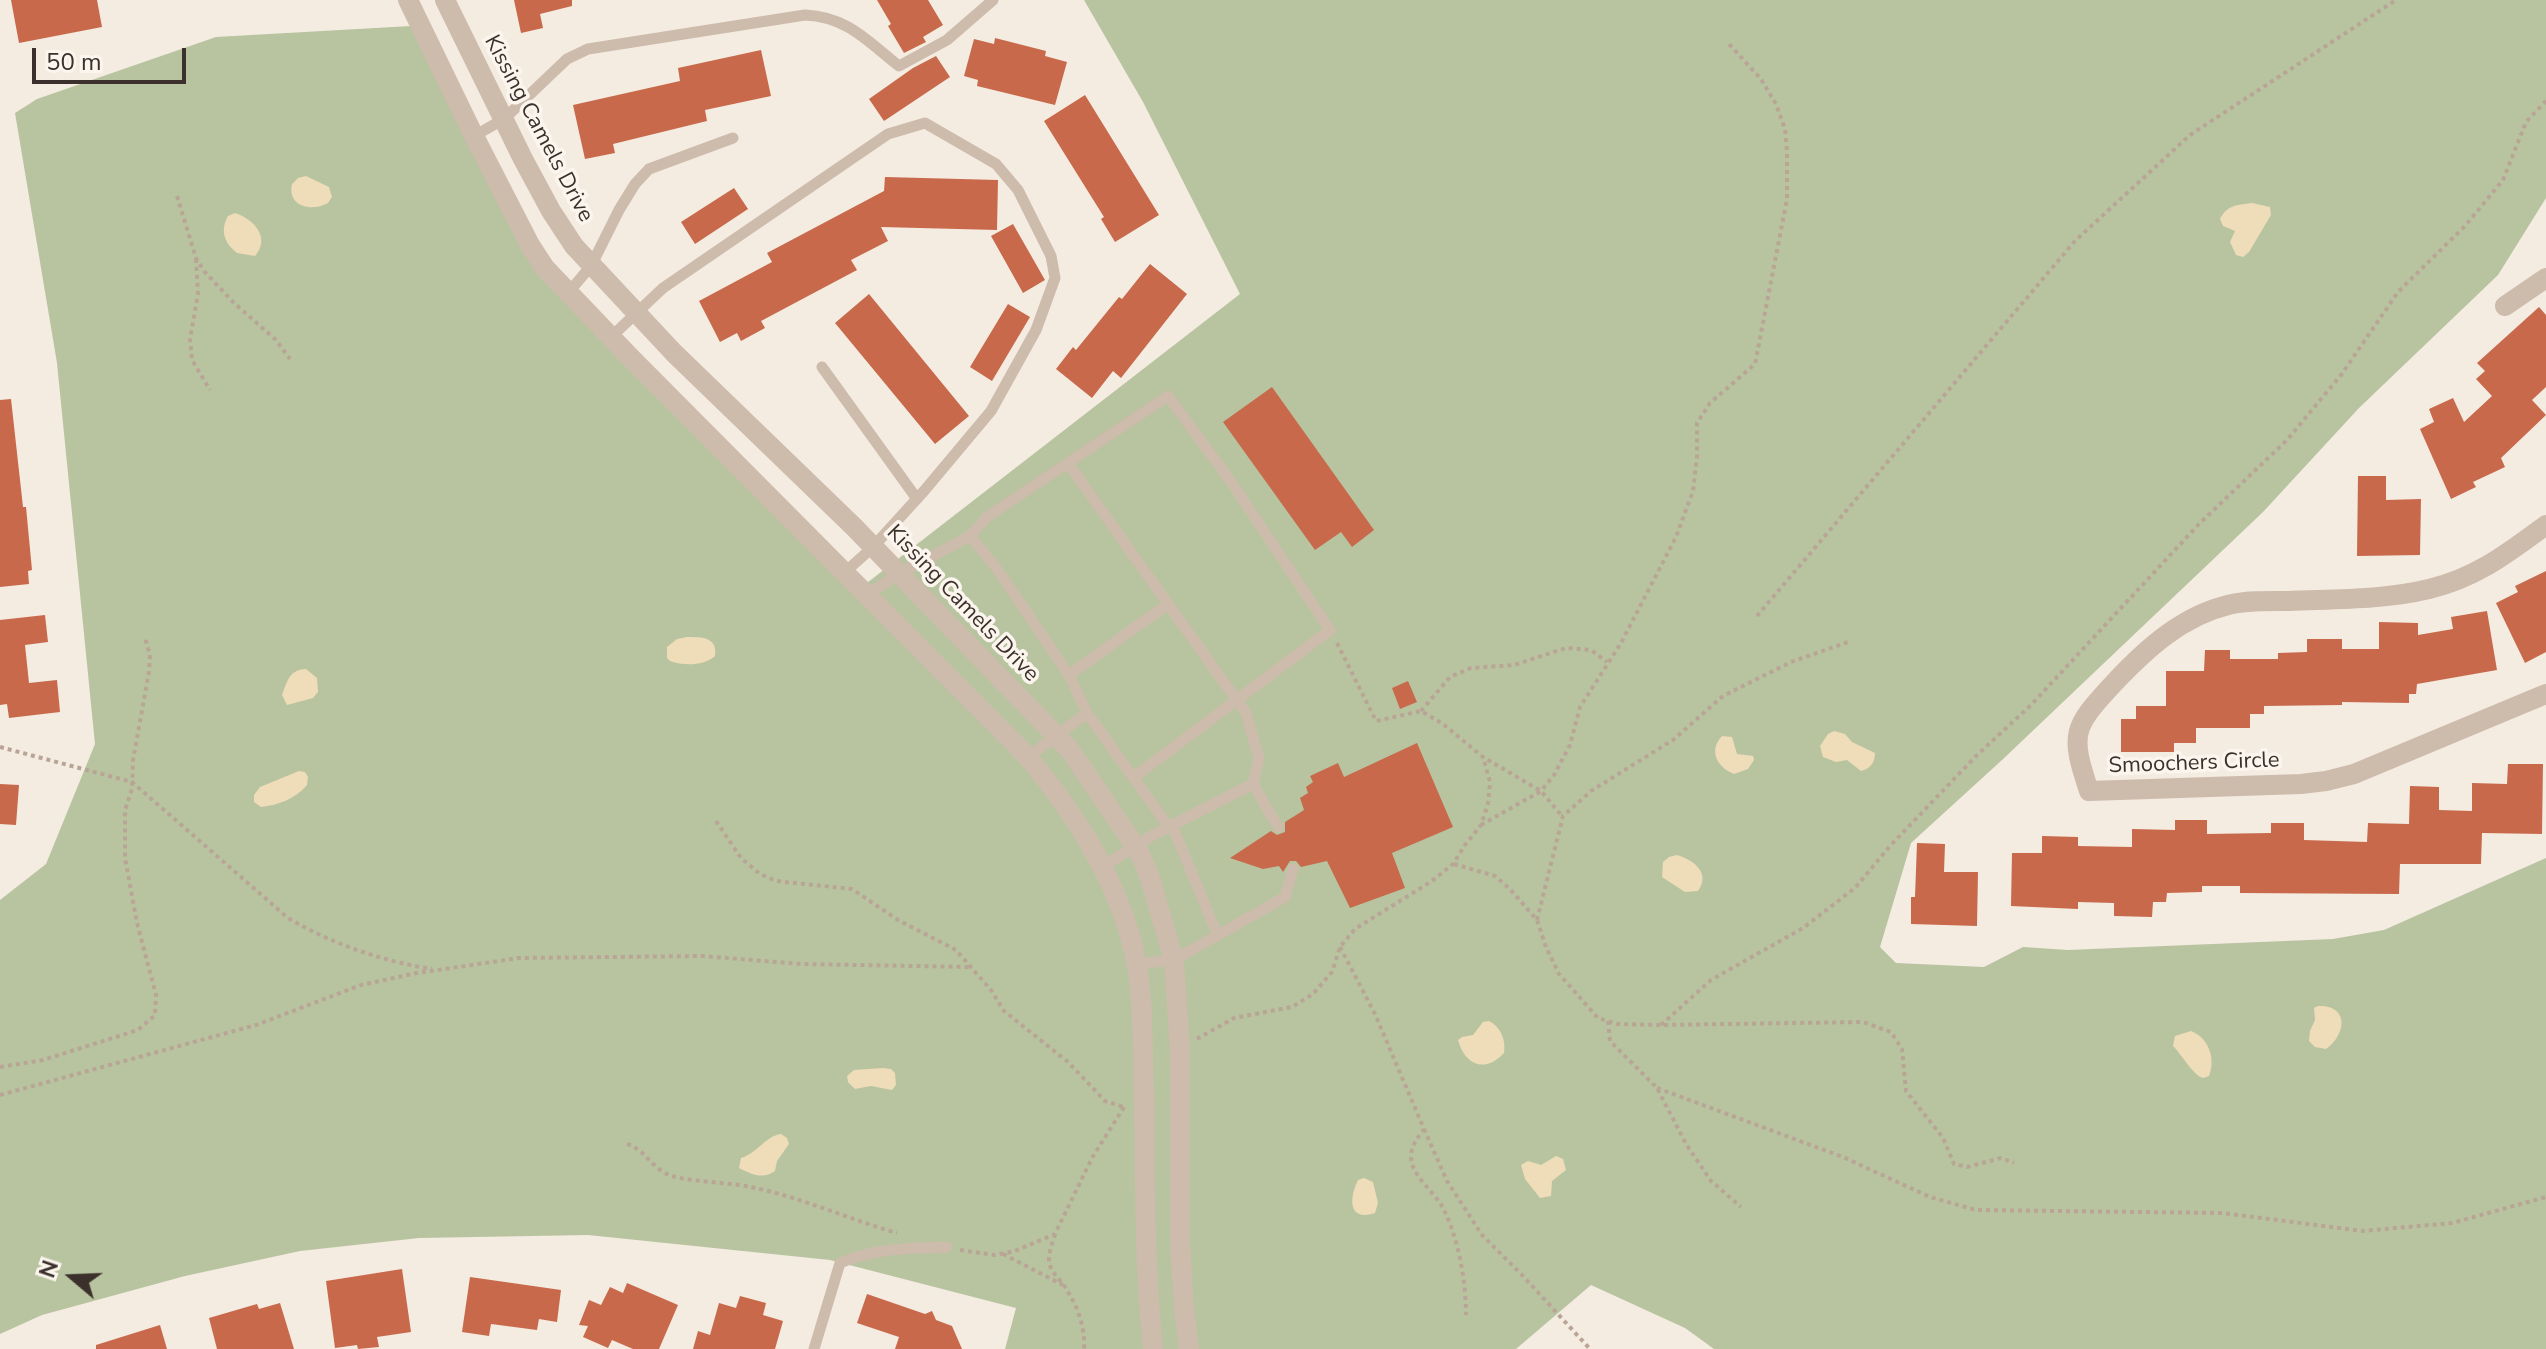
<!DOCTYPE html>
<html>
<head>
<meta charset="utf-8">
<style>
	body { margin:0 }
	#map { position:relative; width:2546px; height:1349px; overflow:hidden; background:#f4ebe1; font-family:"Nunito Sans",sans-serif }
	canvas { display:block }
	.north { position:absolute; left:32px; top:1237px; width:80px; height:80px; -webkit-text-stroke:6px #fbf5ee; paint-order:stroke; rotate:289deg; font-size:22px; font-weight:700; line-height:32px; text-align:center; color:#3b302b }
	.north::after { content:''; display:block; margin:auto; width:28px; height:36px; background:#3b302b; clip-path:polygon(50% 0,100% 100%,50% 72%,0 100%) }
	.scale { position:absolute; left:32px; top:48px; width:154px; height:36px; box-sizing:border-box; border:4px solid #3b302b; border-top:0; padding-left:10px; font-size:24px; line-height:28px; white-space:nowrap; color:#3b302b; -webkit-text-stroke:6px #fbf5ee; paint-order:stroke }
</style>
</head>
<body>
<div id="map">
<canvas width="2546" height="1349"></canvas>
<div class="north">N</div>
<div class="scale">50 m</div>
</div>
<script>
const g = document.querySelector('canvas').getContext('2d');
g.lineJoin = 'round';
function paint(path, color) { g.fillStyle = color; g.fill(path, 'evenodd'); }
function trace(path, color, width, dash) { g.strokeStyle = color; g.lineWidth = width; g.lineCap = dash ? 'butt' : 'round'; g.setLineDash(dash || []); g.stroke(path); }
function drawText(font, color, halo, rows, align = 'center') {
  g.font = font + ' "Nunito Sans",sans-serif'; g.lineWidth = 7; g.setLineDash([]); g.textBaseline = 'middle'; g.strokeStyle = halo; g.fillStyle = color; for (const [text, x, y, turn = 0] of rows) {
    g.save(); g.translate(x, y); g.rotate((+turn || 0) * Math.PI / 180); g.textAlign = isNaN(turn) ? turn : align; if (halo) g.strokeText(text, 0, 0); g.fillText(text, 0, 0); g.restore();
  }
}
paint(new Path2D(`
	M1084,0h1462v198l-48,77 -139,133 -96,104 -261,248 -91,83 -31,104 16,16 88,4 39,-20 45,3 265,-11 51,-9 162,-72v491h-832l-29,-21 -94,-43 -75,64h-511l11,-41 -186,-48 -242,-25 -169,3 -119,13 -115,25 -143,39 -42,19v-434l46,-36 49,-120 -38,-381 -42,-250 22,-14 179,-62 195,-11 118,234 325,333 386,-299 -97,-192z`), '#b8c4a0');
paint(new Path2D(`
	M306,176l23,11 3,10 -4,6c-16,9 -41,4 -36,-19l6,-6z
	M2252,203l18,4 1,8 -22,37 -6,5 -7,-2 -6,-13 5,-11 -12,-5 -3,-7c7,-14 17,-14 32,-16z
	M235,213c19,6 36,25 20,43l-18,-3c-13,-10 -17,-23 -9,-37z
	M687,637c15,0 31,0 28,19 -11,10 -31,10 -45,5l-3,-3v-11l10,-8z
	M306,669l11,9 1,14 -5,6 -26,7 -5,-10c6,-15 7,-25 24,-26z
	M1834,731l11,3 7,8 23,11c0,10 -5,16 -14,18l-14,-11 -11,2 -13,-5 -3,-11 8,-12z
	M1722,736l10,1 5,17 16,2 1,4 -6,9 -14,5c-17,-7 -26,-23 -12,-38z
	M299,771l6,1 3,5 -1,8c-12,14 -28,20 -46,22l-7,-5v-7l6,-8z
	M1677,855c17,5 34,18 21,36l-13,1 -23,-15 1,-15 6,-5z
	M2318,1006c32,-1 28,29 8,43l-11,-2 -6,-6 1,-10 5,-11 -1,-12z
	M1489,1021c12,6 17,19 15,32 -18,20 -39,13 -46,-13l4,-3 11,-2 10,-13z
	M2191,1031c18,7 25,28 18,45l-6,2c-10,-3 -21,-23 -30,-32l2,-10z
	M883,1068l8,1 4,4 1,12 -4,5 -21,-4 -16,3 -7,-7 -1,-6 7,-6z
	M781,1134l6,4 2,6 -12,17 -2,10c-12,9 -24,3 -36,-3l2,-10c17,-5 24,-22 40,-24z
	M1556,1156l7,3 3,11 -14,11 -1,15 -11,2 -15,-19 -4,-14 7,-4 13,4z
	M1364,1178l9,4 5,21 -3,10c-27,9 -26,-15 -17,-33z`), '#efdcb8');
paint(new Path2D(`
	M11,0h86l5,27 -83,16z
	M514,0h58v6l-32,8 3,14 -22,5z
	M877,0h51l15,25 -20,12 3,5 -22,11 -16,-27 3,-2z
	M995,38l51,13 -1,5 22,6 -12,43 -78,-19 1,-6 -14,-4 10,-37 20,5z
	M761,50l10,46 -66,14 2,11 -94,23 2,9 -30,6 -12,-54 107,-24 -2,-13z
	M936,56l14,21 -66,44 -15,-22 44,-31z
	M1085,95l74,120 -44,27 -14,-23 3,-2 -60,-96z
	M885,177l113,3 -1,50 -116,-3 7,14 -37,19 6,10 -96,51 4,7 -24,13 -4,-8 -17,9 -21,-41 73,-39 -5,-9 117,-62z
	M734,188l14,21 -53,35 -14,-22z
	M1013,224l32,56 -22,13 -32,-57z
	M1150,264l37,30 -66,84 -8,-7 -21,27 -36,-29 17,-22 3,3 43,-53 3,2z
	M869,294l100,122 -34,28 -100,-121z
	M1008,304l22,13 -38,64 -22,-14z
	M2539,307l7,8v72l-14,13 14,15 -45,43 4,9 -32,15 3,5 -25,12 -31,-70 14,-7 -5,-13 24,-11 11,24 28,-26 -16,-17 9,-8 -8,-8z
	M1272,387l102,143 -22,17 -11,-15 -26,18 -92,-128z
	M11,399l12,108h3l6,63 -4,1 1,13 -29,3v-187z
	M2358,476h28v24l35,-1 -1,56 -63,1z
	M2546,571v81l-21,11 -29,-60 22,-11 -3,-6z
	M2487,611l10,59 -80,14 -1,10h-7v9l-67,-1v3l-78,1v8h-14v14h-54v15h-22v9h-53v-33h15v-13h30v-35h38l1,-21h25v9h48v-6l29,-1v-13h35v10h37v-27l39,1v12l35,-6 -2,-12z
	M45,615l3,27 -23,3 4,38 28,-3 3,32 -51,6 -2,-14 -7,1v-85z
	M1408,681l9,21 -17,7 -8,-21z
	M1417,743l36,84 -61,26 13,35 -55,20 -23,-47 -26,6 -5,-6h-6l-7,11 -4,-6 -16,3 -33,-11 41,-27 6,4 8,-3v-10l19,-12 -4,-12 8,-5 -2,-6 7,-5 -3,-6 28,-13 6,14z
	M2508,764h35l-1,70 -60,-1 -1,31h-81l-1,30 -159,-1v-7h-38v6l-35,1 -1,9h-13l-1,15 -38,-1v-13l-36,-1v7l-67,-3 1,-53h30v-17l36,1v9l54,1v-18l43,1v-10h32v14l64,-1v-10h33v17l63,2 1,-19 41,1 1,-38 29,1v23l33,1v-28l35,1z
	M0,784l19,1 -3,40 -16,-1z
	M1917,843l28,1 -1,28h34l-1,54 -66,-2v-27h4z
	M402,1269l9,63 -34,5 2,10 -21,2 -1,-4 -22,3 -9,-67z
	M470,1277l91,13 -4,32 -18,-3 -2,11 -46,-6 -2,12 -27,-4z
	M627,1283l51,22 -19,44h-26l-21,-9 -4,8 -25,-11 5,-11 -9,-1 10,-25 12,5 9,-18 13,6z
	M867,1294l58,20 7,-3 4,9 16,6 10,23h-67l4,-12 -42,-14z
	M740,1296l26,7 -3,12 20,6 -8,28h-82l5,-18 12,4 9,-32 17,5z
	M280,1303l14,46h-77l-8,-31 48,-14 2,5z
	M160,1325l7,24h-71v-4z`), '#c8694b');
trace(new Path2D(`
	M177,196l19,62 8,13 29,31 43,38 14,19
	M196,259l2,35 -8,45 2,21 18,30
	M1757,616l318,-375 115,-106 206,-135
	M1337,643l39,78 45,-10 22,13 40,33 58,34 21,25
	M1421,711l29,-34 21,-9 43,-3 52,-17 25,2 16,12
	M0,747l132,35 156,136c44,26 94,43 144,51
	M716,821l25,37 19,16 16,7 76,8 46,31 58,30 35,40 13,21 64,51 37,39 19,6
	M1481,825l60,-34 13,-16 16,-30 10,-38 41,-64 55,-106 17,-46 4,-35v-33l13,-20 45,-39 32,-165v-48l-2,-22 -9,-25 -15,-25 -32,-35
	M1454,864l41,12 15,13 27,31 9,27 13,27 39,44 19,6 44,1 202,-3 28,10 11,17 4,42 37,47 11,26 13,3 34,-9 13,5
	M1537,920l26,-104 28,-25 82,-51 50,-44 68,-34 57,-20
	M1340,947l35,67 49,115c-6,9 -13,16 -13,28 1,21 25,35 33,53 15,31 22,72 22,105
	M1608,1021l2,20 47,47 29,56 25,37 30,26
	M1661,1025l50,-45 92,-52 52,-40 35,-42 86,-90 55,-51 168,-181 88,-84 54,-65 57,-83 67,-66 38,-46 23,-58 20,-21
	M1197,1039l37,-21 58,-11 21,-13 19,-22 8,-25 15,-18 77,-48 21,-17 12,-19 16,-20 7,-21 2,-22 -7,-25
	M0,1067l43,-7 95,-30 17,-15 1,-20 -19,-72 -12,-65v-48l7,-21 1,-29 16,-88 1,-17 -5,-17
	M1657,1088l186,69 87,40 46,13 246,3 141,18 89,-8 94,-26
	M0,1095l256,-70 105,-40 56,-12 102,-15 183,-2 99,8 170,3
	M1424,1129l23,52 35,54 40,40 68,74
	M627,1144c17,5 23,21 38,29 15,9 65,9 85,14 51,10 98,32 147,46
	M1055,1234c-2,8 -6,17 -6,25 0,12 10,19 16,28 13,20 20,39 19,62
	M960,1250l34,5 21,-4 40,-17 37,-76 32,-51
	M1003,1254l60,31`), '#b9a596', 4, [4, 4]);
trace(new Path2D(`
	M474,136l30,-17 63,-60 21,-10 217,-34c43,2 62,26 94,51l48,-26 46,-40
	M568,293l23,-27 28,-56 16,-26 14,-15 84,-31
	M611,337l52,-49 225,-154 37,-11 71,41 22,26 33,66 4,22 -19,52 -45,81 -67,80 -51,56 -29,26
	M822,367l95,132
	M1068,463l100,141
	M970,536l17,-19 181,-121 64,87 98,147 -196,147
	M866,595l33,-21 71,-38 25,30 74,109
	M1087,713l82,114
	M1028,757l59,-44 -18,-38 99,-71 78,109 13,45 -6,26 25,43
	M1172,825l45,109
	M1102,867l51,-32 100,-51
	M1136,964l38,-4 111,-63 8,-28
	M814,1349l26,-86c35,-15 71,-15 107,-16`), '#cdbbac', 11);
trace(new Path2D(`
	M408,0l66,136 56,109 15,23 84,88 399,401c44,54 83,112 102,179 15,51 12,105 14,157 1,85 0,171 9,256
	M445,0l78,159 28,52 23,35 100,107 180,174 215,222 70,103 9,20 26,88 6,92v190l4,69 5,38
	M2505,306l41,-28
	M2546,525c-38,28 -70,53 -117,64 -46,11 -93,10 -140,12 -20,0 -41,-1 -61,4 -46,11 -82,44 -114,78 -42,45 -44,51 -25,108l212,-7 25,-3 28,-7 192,-80`), '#cdbbac', 20);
drawText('22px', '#3b302b', '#fbf5ee', [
	["Kissing Camels Drive",538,129,62],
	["Kissing Camels Drive",962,604,46],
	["Smoochers Circle",2194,764,-2]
]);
</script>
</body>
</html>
